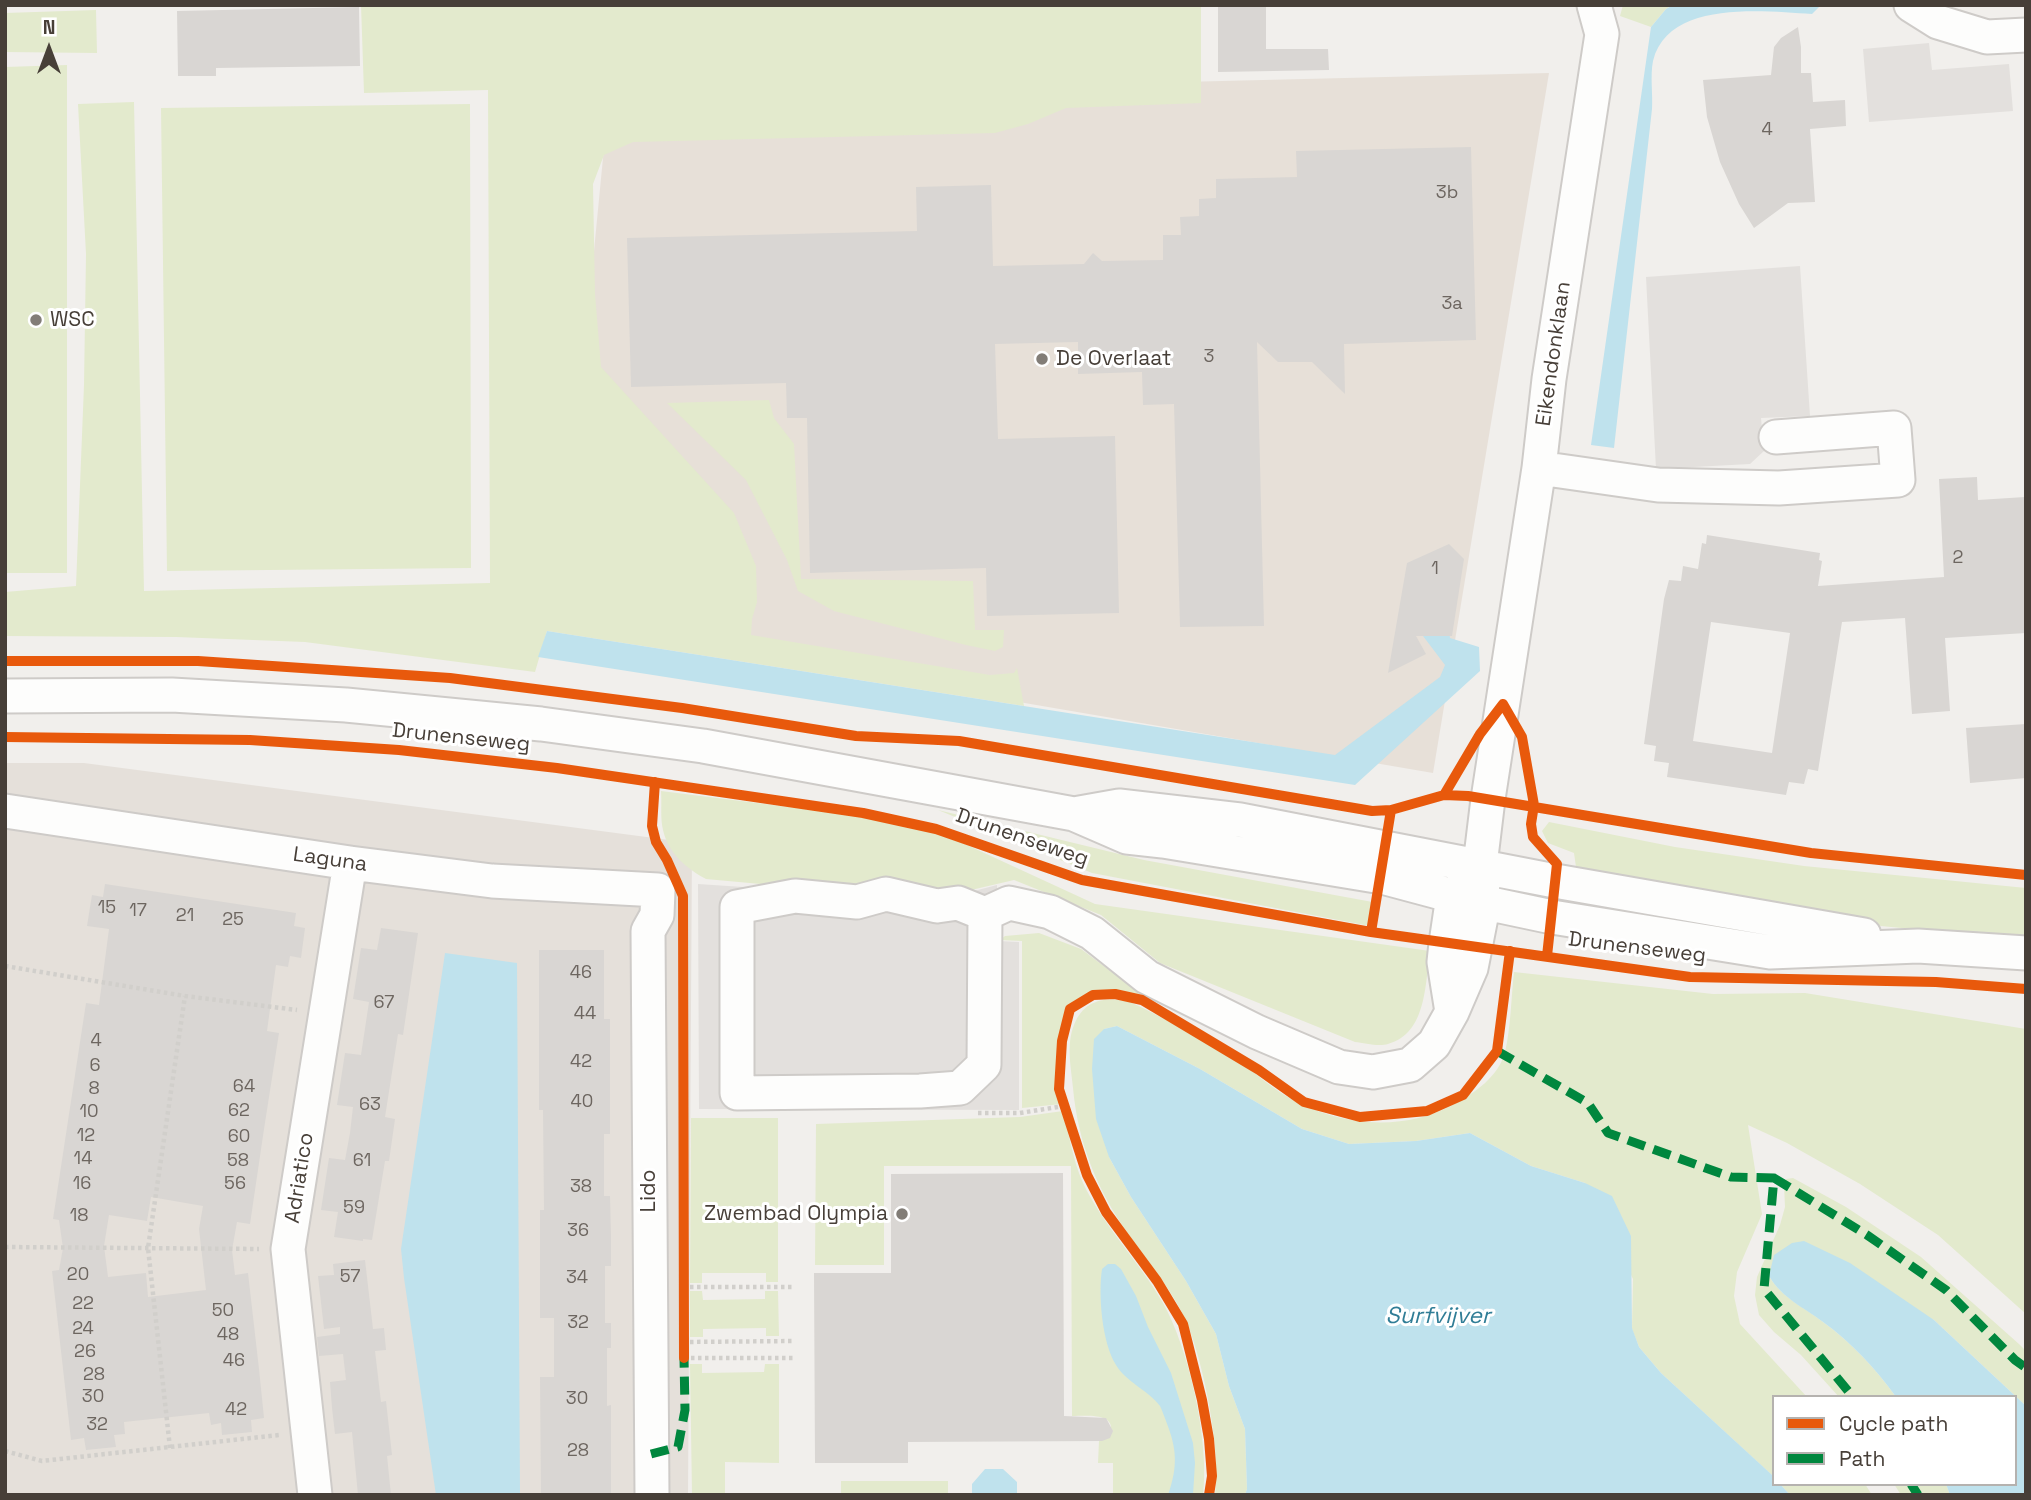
<!DOCTYPE html>
<html>
<head>
<meta charset="utf-8">
<style>
	body { margin:0 }
	#map { position:relative; width:2031px; height:1500px; overflow:hidden; background:#f1efec; font-family:"Space Grotesk",sans-serif }
	canvas { display:block }
	.frame { position:absolute; inset:0; border:7px solid #473f38; pointer-events:none }
	.legend { position:absolute; left:1772px; top:1395px; width:245px; height:91px; box-sizing:border-box; background:#fff; border:2px solid #b5b2af; margin:0; padding:9px 12px; list-style:none; font-size:21px; color:#473f38 }
	.legend li { display:flex; align-items:center; gap:14px; height:35px }
	.legend b { width:35px; border:2px solid #b5b2af }
	.north { position:absolute; left:14px; top:14px; width:70px; height:70px; -webkit-text-stroke:5px #fff; paint-order:stroke; rotate:0deg; font-size:19px; font-weight:700; line-height:28px; text-align:center; color:#473f38 }
	.north::after { content:''; display:block; margin:auto; width:24px; height:32px; background:#473f38; clip-path:polygon(50% 0,100% 100%,50% 72%,0 100%) }
</style>
</head>
<body>
<div id="map">
<canvas width="2031" height="1500"></canvas>
<div class="frame"></div>
<ul class="legend">
<li><b style="height:9px;background:#e8590c"></b>Cycle path</li>
<li><b style="height:9px;background:#00873e"></b>Path</li>
</ul>
<div class="north">N</div>
</div>
<script>
const g = document.querySelector('canvas').getContext('2d');
g.lineJoin = 'round';
function paint(path, color) { g.fillStyle = color; g.fill(path, 'evenodd'); }
function trace(path, color, width, dash) { g.strokeStyle = color; g.lineWidth = width; g.lineCap = dash ? 'butt' : 'round'; g.setLineDash(dash || []); g.stroke(path); }
function drawText(font, color, halo, rows, align = 'center') {
  g.font = font + ' "Space Grotesk",sans-serif'; g.lineWidth = 6; g.setLineDash([]); g.textBaseline = 'middle'; g.strokeStyle = halo; g.fillStyle = color; for (const [text, x, y, turn = 0] of rows) {
    g.save(); g.translate(x, y); g.rotate((+turn || 0) * Math.PI / 180); g.textAlign = isNaN(turn) ? turn : align; if (halo) g.strokeText(text, 0, 0); g.fillText(text, 0, 0); g.restore();
  }
}
paint(new Path2D(`
	M5,763h79l608,80 -4,652h-683z`), '#e5e0da');
paint(new Path2D(`
	M1549,73l-116,700 -875,-150 51,-527z`), '#e7e0d8');
paint(new Path2D(`
	M361,5h840v98l-135,5 -38,16 -33,9 -362,9 -29,13 -11,29 2,110 6,73 133,146 22,53 1,36 -5,17 -1,16 239,40 24,-2 3,-5 7,38 -477,-75 -12,41 -230,-30 -129,-5 -171,-1v-44l71,-6 8,-201 2,-131 -8,-150 56,-2 10,489 346,-8 -2,-493 -124,3z
	M1623,5h50l-7,4 -15,18 -31,-11z
	M96,10l1,43 -92,-1v-39z
	M67,65v508h-62v-506z
	M470,104l1,464 -304,3 -6,-463z
	M769,400l5,18 20,26 7,135 172,2 2,49h29l-1,17 -8,4 -29,-6 -132,-34 -36,-20 -11,-31 -41,-80 -79,-77z
	M661,791l208,26 72,16 154,71 335,47c-5,33 -3,82 -42,93 -9,3 -24,-1 -33,-2l-195,-79 -59,-48 -87,-35 -60,14 -106,-2 -142,-13c-19,-10 -38,-26 -43,-49 -3,-12 -1,-26 -2,-39z
	M938,810l206,50 234,43 -3,24 -283,-54z
	M1549,822l126,25 129,19 222,22v52l-145,-14 -304,-52 -3,-21 -26,-10 -6,-12z
	M1039,933l42,16 63,47 -47,-1 -27,10c-17,36 -14,61 -8,99l-40,4v-167l-22,-1 5,-4z
	M1514,972l199,22 92,-1 221,36v285l-88,-79 -78,-51 -73,-41 -39,-18 14,89 -25,58 -3,24 6,28 67,73h-33v80l-113,-104 -22,-26 -7,-18 1,-50 -48,-96 -54,-17 -61,-33 -54,8 -67,3 -47,-15 -102,-60 -83,-43 -13,3 5,128 22,40 55,84 30,53 13,52 16,43 2,60 -2,6h-30c6,-45 -11,-130 -28,-172 -14,-32 -38,-60 -58,-88 -32,-45 -51,-92 -56,-147 -2,-21 -7,-43 1,-63 10,-26 32,-29 56,-23 37,17 73,38 108,59 17,11 31,25 48,35 50,30 117,37 168,8 21,-11 45,-28 51,-52 6,-25 6,-54 9,-80z
	M1063,1111c6,23 10,50 20,72 21,44 56,78 80,120 26,46 47,140 40,192h-90v-32h-15l1,-22 10,-4c11,-25 -22,-21 -37,-21l-1,-250h-187v99h-69l1,-141 204,-7z
	M691,1118h87v164h-12v-9h-64v10h-12z
	M1793,1178l53,29 75,50 98,87 7,7v55l-92,-86 -159,-65 -6,21c13,22 35,31 54,46 28,20 53,47 73,75h-57l-38,-42 -27,-23 -15,-17 -4,-20 2,-18 23,-52 5,-18 -1,-23 2,-5z
	M690,1291h12l1,9 62,-1v-8h13l1,45h-13v-8l-63,1v8h-13z
	M690,1364h12v9l62,-1 1,-8h14v99l-54,-1v33h-33z
	M841,1481h107v14h-107z
	M1780,1484h85l7,11h-82z
	M1894,1484h52l4,11h-49z`), '#e3eacd');
paint(new Path2D(`
	M1929,43l3,27 77,-6 4,47 -144,11 -6,-73z
	M1800,266l10,150 -49,2 3,33 -14,13 -94,5 -10,-192z
	M698,884l150,10 107,2 42,-11 1,56 21,1v168l-320,-1z`), '#e3e0dd');
paint(new Path2D(`
	M1673,5h148l-9,9c-51,-3 -144,-14 -159,47 -3,15 0,33 -1,48l-38,339 -23,-3 60,-418 15,-18z
	M1446,611l4,27 29,9 1,24 -125,114 -817,-128 9,-26 788,124 105,-78 5,-12 -25,-33z
	M445,953l72,10 3,532h-84l-32,-217 -3,-29z
	M1117,1026l83,43 102,60 47,15 67,-3 54,-8 61,33 54,17 27,13 19,40 1,92 7,19 22,26 110,101 3,3v7h6l10,11h-545l2,-6 -2,-60 -16,-43 -13,-52 -30,-53 -55,-84 -22,-40 -13,-38 -4,-50 2,-30 10,-10z
	M1804,1241l46,22 84,57 92,86v89h-76l-4,-11h69v-87h-119c-20,-28 -45,-55 -73,-75 -20,-15 -41,-24 -54,-46l5,-21 18,-12z
	M1108,1264h7l6,5 15,27 12,31 23,46 22,70 2,20 -2,32h-25c10,-29 9,-46 -2,-74 -2,-5 -4,-11 -6,-15 -12,-16 -34,-24 -44,-41 -14,-22 -18,-71 -14,-96z
	M985,1469h18l14,13v13h-45v-11z`), '#bfe2ed');
paint(new Path2D(`
	M1218,5h48v44h62l1,21 -111,2z
	M359,7l1,59 -144,2v8h-38l-1,-65z
	M1798,27l3,20v26h10l2,29 32,-2 1,26 -36,3 5,73 -27,1 -34,25 -15,-24 -19,-42 -13,-45 -4,-37 68,-5 3,-28 7,-9z
	M1471,147l5,193 -132,4 1,50 -33,-32h-34l-21,-20 7,284 -84,1 -6,-223 -31,1 -1,-33 -64,2v-32l-83,2 3,95 117,-3 4,177 -132,3 -1,-48 -176,5 -3,-155h-20l-1,-35 -155,4 -4,-149 290,-7 -1,-44 75,-2 2,81 91,-2 9,-11 9,8 61,-1v-25h18l-1,-18 19,-1v-17l17,-1v-19l81,-2 -1,-26z
	M1977,477l1,23 47,-3 1,136 -81,5 5,73 -38,3 -7,-96 -63,4 -24,149 -10,-2 -4,15 -15,-2 -3,13 -119,-18 2,-14 -15,-2 2,-15 -12,-2 20,-145 5,-19 12,1 2,-15 15,3 4,-26 4,1 1,-9 113,18 -1,7 3,1 -4,25 126,-9 -5,-98zM1711,622l79,11 -18,120 -79,-12z
	M1449,544l15,15 -12,77h-36l10,18 -38,19 19,-110z
	M2026,724v54l-56,5 -4,-55z
	M105,884l191,29 -2,13 11,2 -4,30 -11,-2 -2,11 -12,-2 -9,66 12,2 -15,96 -14,95 -13,-2 -5,28 3,25 13,-2 11,96 5,49 -13,2 1,12 -30,3 -1,-12 -10,2 -2,-12 -85,9 1,12 -11,1 2,12 -30,3 -2,-12 -13,2 -19,-169 7,-1 4,-22 -4,-28 -6,-1 33,-216 13,2 10,-76 -22,-3 5,-31 11,2zM151,1197l52,9 -4,23 7,61 -58,7 -2,-24 -38,4 -4,-31 5,-31 38,6z
	M381,928l37,5 -15,102 -5,-1 -13,83 10,2 -6,42h-4l-13,79 -9,-1v2l-29,-4 4,-25 -17,-2 8,-52 16,2 5,-27 3,-26 -16,-2 8,-52 16,2 8,-53 -16,-3 8,-51 16,2z
	M539,950h65v69h6v115h-6v62h6l1,40v30h-6v57h6v25h-4v58l4,-1v89l-6,1h-64l-1,-118h14v-59h-14v-108h4l-1,-100h-4z
	M1063,1173l1,243 42,2 7,13 -3,7 -8,3 -194,1v21h-93l-1,-190h77v-99z
	M365,1260l8,69 11,-1 2,22 -11,1 6,51 5,-1 6,54 -5,1 4,39h-33l-6,-63 -17,2 -3,-26 -2,-26 16,-2 -3,-26 -24,2 -2,-19 23,-3v-7l-16,2 -6,-53 16,-1 -1,-11z`), '#d9d6d3');
const minor = new Path2D(`
	M1911,5l27,17 49,15 39,-2
	M1539,468l119,17 121,3 119,-8 -4,-52 -118,9
	M5,696l167,-1 174,10 195,19 162,22 371,68 53,23 36,4 219,36 71,19 99,21 218,35 148,-6 108,7
	M5,811l345,52 142,18 166,9 -1,25 -9,16 4,564
	M1074,814l45,-8 121,14 315,61 309,54
	M985,914l-1,151 -24,23 -40,3 -183,2v-186l58,-11 62,6 29,-8 51,12 21,-3 27,11 24,-11 41,9 42,21 55,44 110,55 82,35 34,5 37,-7 24,-21 18,-32 19,-44 13,-66 -4,-37 8,-66 51,-331 10,-89 53,-345 -8,-29
	M1452,1012l-8,-50 2,-19 7,-47 14,-16
	M315,1495l-27,-246 62,-386`);
trace(minor, '#cecbc8', 37);
trace(new Path2D(`
	M5,966l180,30 112,14
	M978,1113h42l44,-7
	M5,1247l254,2
	M683,1287h112
	M683,1342l112,-1
	M684,1358h112
	M170,1448l-22,-200 37,-252
	M5,1451l37,10 237,-26`), '#d1cfcb', 4.5, [3.5, 3.5]);
trace(minor, '#fdfdfc', 33);
trace(new Path2D(`
	M1497,1051l91,52 20,30 123,44 43,1 -10,111 89,108
	M1774,1178l93,57 79,55 69,70 11,8
	M651,1454l27,-7 7,-37 -1,-52
	M1911,1484l7,11`), '#00873e', 9, [18, 9]);
trace(new Path2D(`
	M5,661h193l252,17 232,30 174,28 103,5 413,70 19,-1 53,-15 24,1 343,57 215,22
	M5,737l245,3 149,10 158,18 306,45 73,16 146,51 289,52 319,45 246,5 90,7
	M655,782l-3,44 4,16 11,18 16,36 1,462
	M1444,795l36,-61 23,-30 19,33 12,68 -3,19 2,13 24,27 -10,92
	M1371,932l20,-122
	M1209,1495l3,-19 -3,-37 -7,-39 -19,-76 -26,-43 -51,-69 -19,-37 -28,-86 3,-48 8,-32 23,-14 22,-1 27,6 117,70 45,32 56,15 67,-6 36,-16 34,-44 13,-100`), '#e8590c', 10);
for (const [x, y, r, color] of [
	[36,320,7,"#827d77"],
	[1042,359,7,"#827d77"],
	[902,1214,7,"#827d77"]
]) { const dot = new Path2D(); dot.arc(x, y, r, 0, 2 * Math.PI); g.fillStyle = color; g.fill(dot); trace(dot, '#fff', 2.5); }
drawText('18px', '#6d6660', null, [
	["4",1767,130],
	["3b",1447,193],
	["3a",1452,304],
	["3",1209,357],
	["2",1958,558],
	["1",1435,569],
	["15",107,908],
	["17",138,911],
	["21",185,916],
	["25",233,920],
	["46",581,973],
	["67",384,1003],
	["44",585,1014],
	["4",96,1041],
	["42",581,1062],
	["6",95,1066],
	["64",244,1087],
	["8",94,1089],
	["40",582,1102],
	["63",370,1105],
	["62",239,1111],
	["10",89,1112],
	["12",86,1136],
	["60",239,1137],
	["14",83,1159],
	["58",238,1161],
	["61",362,1161],
	["16",82,1184],
	["56",235,1184],
	["38",581,1187],
	["59",354,1208],
	["18",79,1216],
	["36",578,1231],
	["20",78,1275],
	["57",350,1277],
	["34",577,1278],
	["22",83,1304],
	["50",223,1311],
	["32",578,1323],
	["24",83,1329],
	["48",228,1335],
	["26",85,1352],
	["46",234,1361],
	["28",94,1375],
	["30",93,1397],
	["30",577,1399],
	["42",236,1410],
	["32",97,1425],
	["28",578,1451]
]);
drawText('21px', '#473f38', '#fff', [
	["WSC",50,320],
	["De Overlaat",1056,359],
	["Zwembad Olympia",888,1214,"right"]
], 'left');
drawText('21px', '#473f38', '#fff', [
	["Eikendonklaan",1554,354,-82],
	["Drunenseweg",461,738,6],
	["Drunenseweg",1022,838,19],
	["Laguna",330,860,8],
	["Drunenseweg",1637,948,7],
	["Adriatico",300,1178,-81],
	["Lido",649,1191,-90]
]);
drawText('italic 23px', '#307d96', '#fff', [
	["Surfvijver",1438,1317]
]);
</script>
</body>
</html>
